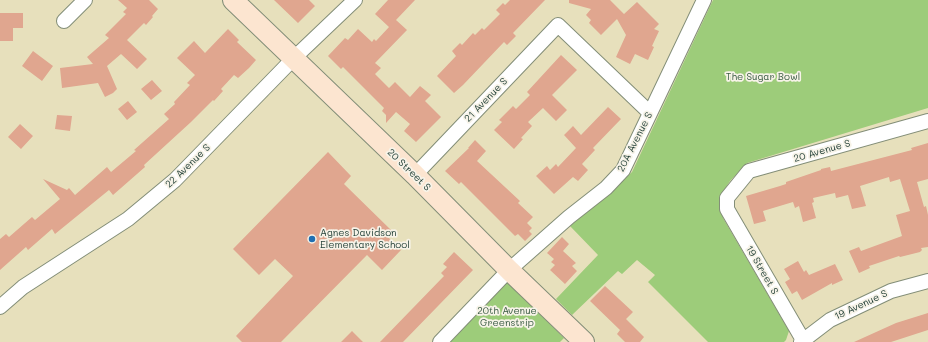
<!DOCTYPE html>
<html>
<head>
<meta charset="utf-8">
<style>
	body { margin:0 }
	canvas { display:block; background:#e7e0bc }
</style>
</head>
<body>
<canvas width="928" height="342"></canvas>
<script>
const g = document.querySelector('canvas').getContext('2d');
g.lineJoin = 'round';
function paint(path, color) { g.fillStyle = color; g.fill(path, 'evenodd'); }
function trace(path, color, width, dash) { g.strokeStyle = color; g.lineWidth = width; g.lineCap = dash ? 'butt' : 'round'; g.setLineDash(dash || []); g.stroke(path); }
function drawText(font, color, halo, rows, align = 'center') {
  g.font = font + ' Mali,sans-serif'; g.lineWidth = 3.5; g.setLineDash([]); g.textBaseline = 'middle'; g.strokeStyle = halo; g.fillStyle = color; for (const [text, x, y, turn = 0] of rows) {
    g.save(); g.translate(x, y); g.rotate((+turn || 0) * Math.PI / 180); g.textAlign = isNaN(turn) ? turn : align; if (halo) g.strokeText(text, 0, 0); g.fillText(text, 0, 0); g.restore();
  }
}
paint(new Path2D(`
	M713,0h215v108l-181,55 -17,18 -9,14 2,23 66,113 -3,9 -2,2h-76l-60,-60 7,-7 -18,-15 -15,14 -4,-3 -46,44 -16,-16 42,-44 -28,-29 36,-30 26,-24z
	M507,282l57,56 -4,4h-112z`), '#9dcc7a');
paint(new Path2D(`
	M118,0h31l9,9 -6,7 1,1 -7,8 -2,-2 -17,17 20,19 -10,10 -16,-15 -14,12 10,23 -4,4 -8,4 -7,-14 -36,5 -2,-20 33,-4 -6,-7 22,-19 -4,-3 21,-21 -3,-2 4,-4z
	M274,0h35l6,6 -17,17z
	M388,0h27l-19,20 11,10 -32,33 6,5 -6,6 14,14 6,-6 15,15 10,-11 11,9 -6,6 16,16 -25,25 -12,-11 6,-7 -14,-12 -10,11v-8l-4,-4 2,-3 -41,-41 -2,2 -13,-13 17,-18 3,2 10,-11 14,13 2,-3 2,2 13,-14 -14,-13z
	M510,0h35l-32,33 3,3 -9,9 -3,-3 -41,43 -9,8 -17,-17 19,-20 -4,-5 8,-8 2,2 11,-12 2,2 7,-7 2,2 16,-16 -4,-4 7,-7 2,2z
	M569,0h41l14,14 13,-12 22,22 -5,5 5,2 -7,15 2,1 -6,13 -13,-6 -5,10 -14,-7 10,-22 -9,-16 -16,16 -12,-12 2,-3 -5,-5 5,-6 -22,-6z
	M0,13h23v15h-10v13h-13z
	M228,29l11,11 -2,2 19,18 -7,8 -11,10 -4,-3 -13,14 2,2 -9,10 -1,-1 -22,22 -47,43 1,2 -32,28 -4,-5 -54,44 -3,-5 -24,21 -2,-3 -26,23v-31l6,-5 3,3 23,-20 3,3 25,-21 -17,-20 24,11 2,-2 6,7 32,-28 4,5 25,-21 -2,-1 35,-31 -5,-5 11,-10 -1,-2 16,-17 -3,-2 8,-8 -18,-17 17,-17 11,12z
	M33,51l20,15 -11,15 -20,-15z
	M561,55l16,15 -25,25 15,15 -11,11 -13,-13 -15,14 4,4 -11,12 2,1 -9,10 -20,-19 8,-8 -3,-2 14,-14 3,3 14,-14 -3,-3z
	M152,80l10,11 -11,9 -10,-11z
	M128,101l9,11 -10,8 -9,-11z
	M608,107l13,12 -28,29 2,2 -13,14 6,6 -10,11 -5,-4 -19,17 -18,-18 11,-10 3,4 6,-6 2,3 18,-19 -12,-13 9,-9 8,9z
	M57,115l15,1 -2,15 -15,-2z
	M20,124l13,12 -12,13 -13,-12z
	M475,140l11,11 -9,10 43,40 -2,2 15,14 -6,6 5,5 -3,3 3,3 -7,7 -7,-7 -3,2 -54,-54 -2,2 -14,-13 24,-23h-1z
	M928,143v36l-11,3 7,25 2,-1 2,9v32l-7,1 1,2 -2,2 -20,5 -1,-1 -30,10 1,2 -11,5 -10,-22 10,-4 2,4 41,-15 -6,-21 14,-4 -10,-32 -10,3 -1,-5 -29,9 6,20 -14,3 -4,-14 -12,3 -1,-5 -22,5 1,4 -2,1 4,15 -13,4 -4,-16 -4,2 -2,-6 -30,9 3,10 -12,3 -8,-28 34,-10 6,-2v-2l35,-12v-1l9,-2 1,4 81,-21 -1,-2z
	M328,152l23,24 -7,8 47,46 -5,5 15,15 -19,20 -15,-15 -86,87h-39l-6,-6 57,-60 -18,-17 -16,16 -26,-26z
	M562,237l7,7 -6,7 13,12 -4,3 5,5 -12,13 -15,-14 5,-5 -4,-3 3,-3 -7,-6z
	M454,252l19,18 -70,72h-23l64,-66 -3,-3 6,-6 -4,-3z
	M798,261l6,11 2,-2 3,5 26,-11 8,16 -11,5v-2l-30,17 -5,-9 -5,3 -7,-12 5,-3 -6,-10z
	M605,286l28,26 -7,7 18,18 -4,5h-15l-8,-8 3,-4 -30,-29z
	M928,313v17l-37,12h-37l42,-19z
	M352,331l11,11h-22z`), '#e0a68f');
const street = new Path2D(`
	M64,21l21,-21
	M415,175l143,-150 92,88
	M0,307l23,-20 105,-68 47,-39 118,-121 62,-59
	M803,340l-76,-131v-11l22,-27 179,-50
	M440,342l69,-72 60,-53 37,-29 17,-18 81,-170
	M801,342l29,-22 61,-29 37,-10`);
const secondary = new Path2D(`
	M233,0l182,175 94,95 75,72`);
trace(street, '#838e78', 16);
trace(secondary, '#838e78', 22);
trace(street, '#fff', 14);
trace(secondary, '#fce5d0', 20);
for (const [x, y, r, color] of [
	[312,239,4,"#1f6fb2"]
]) { const dot = new Path2D(); dot.arc(x, y, r, 0, 2 * Math.PI); g.fillStyle = color; g.fill(dot); trace(dot, '#f7f3e8', 1.5); }
drawText('10px', '#385a42', '#f7f3e8', [
	["The Sugar Bowl",763,77],
	["20th Avenue",507,311],
	["Greenstrip",507,323]
]);
drawText('10px', '#1f3d34', '#f7f3e8', [
	["21 Avenue S",486,100,-46],
	["20A Avenue S",635,142,-63],
	["20 Avenue S",822,151,-16],
	["22 Avenue S",188,166,-44],
	["20 Street S",409,170,44],
	["19 Street S",762,270,60],
	["19 Avenue S",861,305,-25]
]);
drawText('10px', '#1f3d34', '#f7f3e8', [
	["Agnes Davidson",320,233],
	["Elementary School",320,245]
], 'left');
</script>
</body>
</html>
